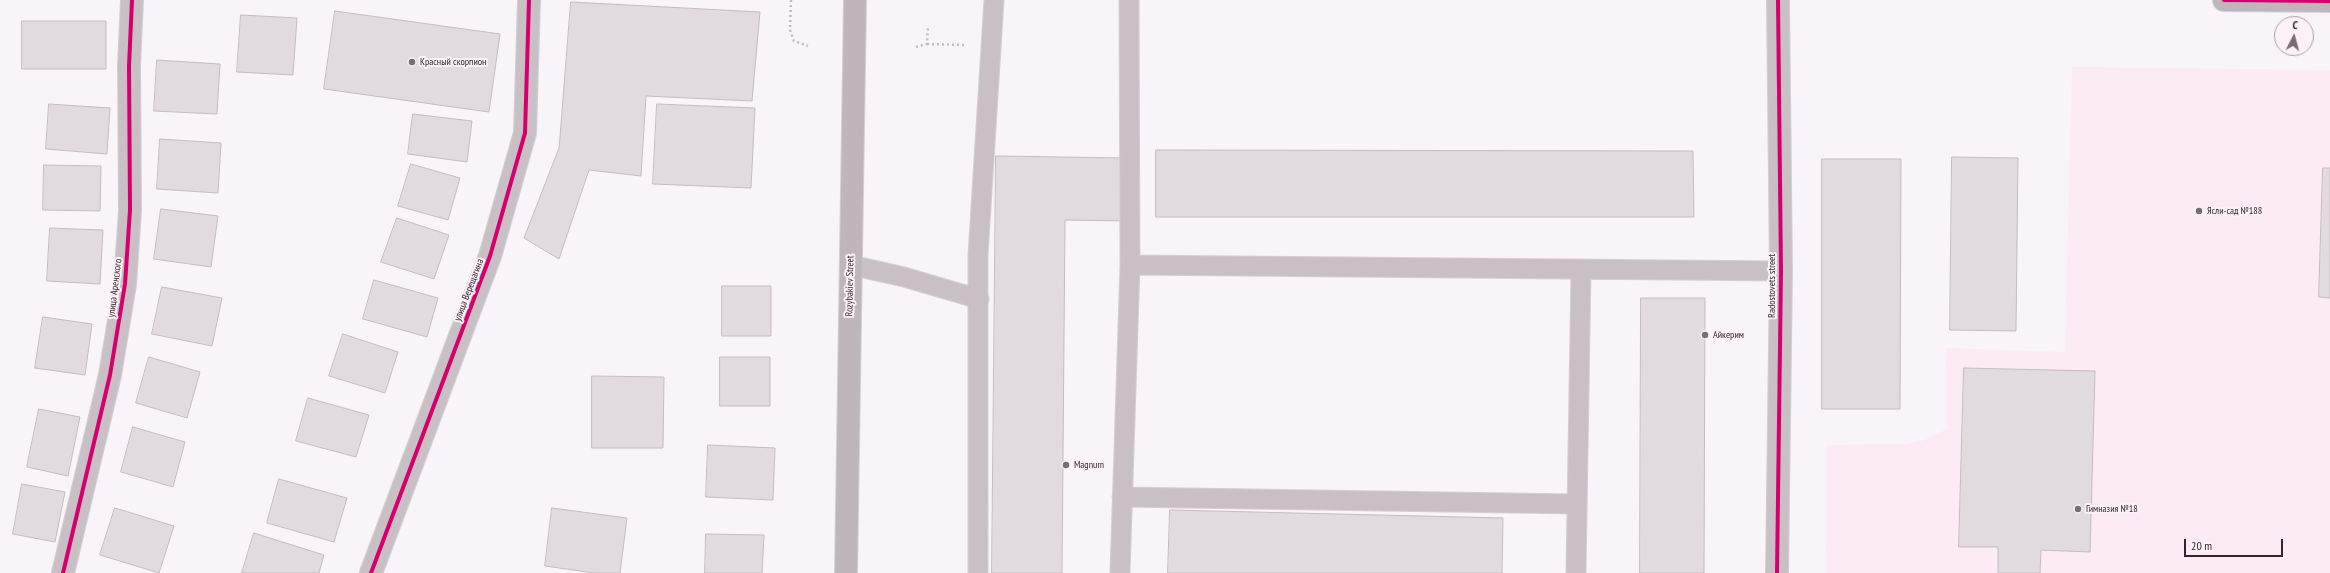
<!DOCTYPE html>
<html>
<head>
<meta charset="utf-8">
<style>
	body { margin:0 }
	#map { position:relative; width:2330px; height:573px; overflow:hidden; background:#f9f4f7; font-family:"PT Sans Narrow",sans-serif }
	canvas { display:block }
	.north { position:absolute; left:2274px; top:16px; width:40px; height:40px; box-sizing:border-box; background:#fcf1f8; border:1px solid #aaa0a6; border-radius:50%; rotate:6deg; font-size:11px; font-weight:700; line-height:16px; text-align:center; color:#30262c }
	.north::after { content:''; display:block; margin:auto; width:14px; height:18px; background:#766e73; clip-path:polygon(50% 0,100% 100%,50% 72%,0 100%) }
	.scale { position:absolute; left:2184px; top:539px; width:99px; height:18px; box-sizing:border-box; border:2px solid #30262c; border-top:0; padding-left:5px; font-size:12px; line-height:14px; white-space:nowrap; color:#30262c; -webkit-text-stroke:3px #fcf1f8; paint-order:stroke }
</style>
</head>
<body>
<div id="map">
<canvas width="2330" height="573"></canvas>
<div class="north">С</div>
<div class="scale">20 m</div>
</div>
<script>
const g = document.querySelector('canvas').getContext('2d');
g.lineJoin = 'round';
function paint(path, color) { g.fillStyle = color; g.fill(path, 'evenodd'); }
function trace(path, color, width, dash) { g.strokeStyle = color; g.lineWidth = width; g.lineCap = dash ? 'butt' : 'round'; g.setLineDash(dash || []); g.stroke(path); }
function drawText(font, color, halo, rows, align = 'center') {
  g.font = font + ' "PT Sans Narrow",sans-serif'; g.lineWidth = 4; g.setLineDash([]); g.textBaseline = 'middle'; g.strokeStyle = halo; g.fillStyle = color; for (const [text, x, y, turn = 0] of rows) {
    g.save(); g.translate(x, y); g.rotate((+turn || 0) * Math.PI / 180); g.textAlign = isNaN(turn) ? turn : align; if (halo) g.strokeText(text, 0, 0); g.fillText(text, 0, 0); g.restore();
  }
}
paint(new Path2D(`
	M2072,67l258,3v503h-504l1,-128 80,-1 18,-4 22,-11 -1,-81 119,4z`), '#fceaf5');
const building = new Path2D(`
	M571,2l189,10 -8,89 -106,-5 -5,80 -52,-6 -30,89 -35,-21 35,-90z
	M335,11l165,23 -11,78 -165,-23z
	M241,15l56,3 -4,57 -56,-3z
	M22,21h84v48h-84z
	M157,60l63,4 -3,50 -63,-3z
	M49,104l61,4 -3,46 -61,-5z
	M657,104l98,4 -4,80 -98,-4z
	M413,114l59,7 -5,41 -59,-8z
	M160,139l61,4 -3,50 -61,-4z
	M1156,150l537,1 1,66h-538z
	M996,156l130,2 -1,63 -60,-1 -3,353h-70z
	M1952,157l66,1 -2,173 -66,-1z
	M1822,159h79l-1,250h-78z
	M411,164l49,14 -12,42 -50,-14z
	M44,165l57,1 -1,45 -57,-1z
	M2323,168h7v130l-11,-1z
	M161,209l57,7 -7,51 -57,-8z
	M397,218l52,17 -15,44 -53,-17z
	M50,228l53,2 -3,54 -53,-3z
	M374,280l64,18 -11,39 -64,-18z
	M722,286h49v50h-49z
	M162,287l60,11 -10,48 -60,-12z
	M1641,298h64l-1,275h-64z
	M43,317l49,7 -7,51 -50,-7z
	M343,334l55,18 -13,41 -56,-17z
	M149,357l51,15 -13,46 -51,-15z
	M720,357h50v49h-50z
	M1964,368l131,3 -5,181 -49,-2 -1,23h-42v-26h-39z
	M592,376l72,1 -1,71h-71z
	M308,398l61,17 -13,42 -60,-16z
	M39,409l41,8 -12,59 -41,-9z
	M133,427l52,15 -12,45 -52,-15z
	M708,445l67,3 -2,52 -67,-3z
	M279,479l68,19 -13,44 -67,-19z
	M22,484l43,8 -10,50 -42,-8z
	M115,508l59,18 -15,47 -59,-18z
	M552,508l75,10 -7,55h-26l-49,-7z
	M1170,510l333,8 -1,55h-334z
	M254,533l70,22 -5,18h-77z
	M706,534l58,1 -2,38h-57z`);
paint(building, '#e1dade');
trace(building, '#c4bcc1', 1);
const lane = new Path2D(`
	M1129,0l1,265
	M851,265l53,12 75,22
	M1122,497l455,7
	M978,573v-318l16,-255
	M1120,573l10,-308 651,6
	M1576,573l5,-303`);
const street = new Path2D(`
	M63,573l47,-198 15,-91 5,-74 -1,-144 3,-66
	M371,573l119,-317 35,-123 4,-133
	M1777,573l4,-302 -3,-271`);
const secondary = new Path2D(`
	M2224,0l106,1
	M846,573l9,-573`);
trace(lane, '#d4d0d2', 21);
trace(street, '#d4d0d2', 24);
trace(secondary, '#d4d0d2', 24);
trace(new Path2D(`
	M791,0l-1,30 4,11 14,5
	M927,44l38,1
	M916,47l11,-3 1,-18`), '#c2bbc0', 2.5, [2, 3]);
trace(lane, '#c9c0c5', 19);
trace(street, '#c9c0c5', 22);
trace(secondary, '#bfb6bc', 22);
trace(new Path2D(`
	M2224,0l106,1
	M63,573l47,-198 15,-91 5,-74 -1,-144 3,-66
	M371,573l119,-317 35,-123 4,-133
	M1777,573l4,-302 -3,-271`), '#d6006c', 4);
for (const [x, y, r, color] of [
	[412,62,4,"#766e73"],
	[2199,211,4,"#766e73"],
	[1705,335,4,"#766e73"],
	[1066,465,4,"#766e73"],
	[2078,509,4,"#766e73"]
]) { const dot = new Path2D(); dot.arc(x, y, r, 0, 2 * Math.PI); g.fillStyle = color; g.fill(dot); trace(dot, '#fcf1f8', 1.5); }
drawText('10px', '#30262c', '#fcf1f8', [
	["Красный скорпион",420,62],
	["Ясли-сад №188",2207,211],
	["Айкерим",1713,335],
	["Magnum",1074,465],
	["Гимназия №18",2086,509]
], 'left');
drawText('10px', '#30262c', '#fcf1f8', [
	["Rozybakiev Street",850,286,-89],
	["Radostovets street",1772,286,-90],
	["улица Аренского",115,288,-83],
	["улица Верещагина",469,290,-69]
]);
</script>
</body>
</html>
